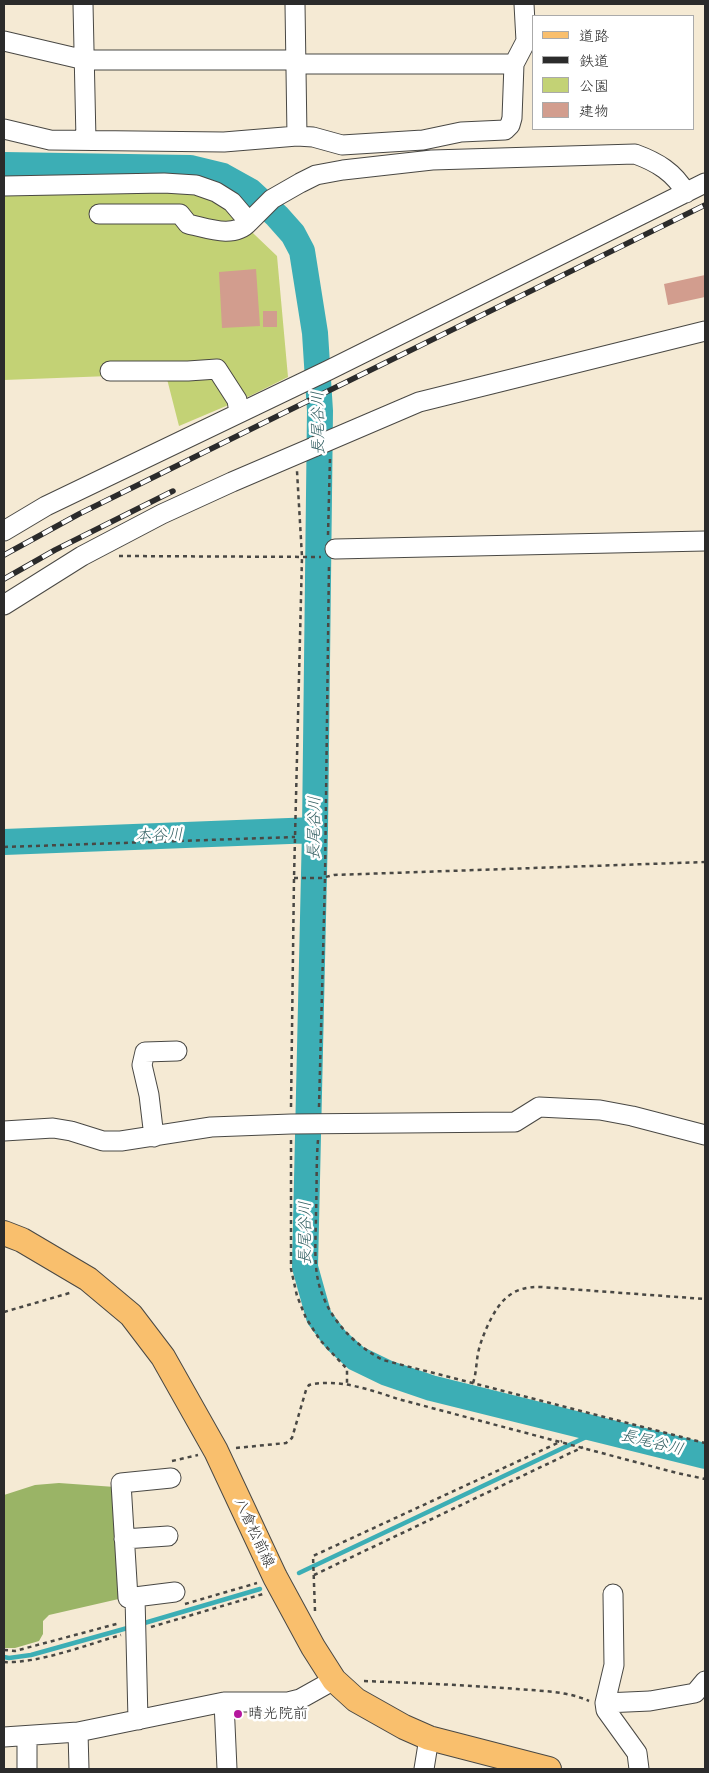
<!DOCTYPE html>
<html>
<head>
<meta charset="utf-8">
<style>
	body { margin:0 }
	#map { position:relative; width:709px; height:1773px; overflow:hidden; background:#f5ead4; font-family:Itim,"Klee One",sans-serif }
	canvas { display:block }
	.frame { position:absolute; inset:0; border:5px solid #2b2b2b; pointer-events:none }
	.legend { position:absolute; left:532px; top:15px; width:162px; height:115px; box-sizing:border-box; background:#fff; border:1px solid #aaa; margin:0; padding:6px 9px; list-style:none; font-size:15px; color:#2b2b2b }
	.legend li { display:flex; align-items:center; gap:10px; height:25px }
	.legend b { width:25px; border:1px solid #aaa }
</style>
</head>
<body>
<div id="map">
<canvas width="709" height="1773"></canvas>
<div class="frame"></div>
<ul class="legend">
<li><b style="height:6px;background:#f9bf6d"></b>道路</li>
<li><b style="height:6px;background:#2b2b2b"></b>鉄道</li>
<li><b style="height:14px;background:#c3d275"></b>公園</li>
<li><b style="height:14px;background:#d29d8e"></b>建物</li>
</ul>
</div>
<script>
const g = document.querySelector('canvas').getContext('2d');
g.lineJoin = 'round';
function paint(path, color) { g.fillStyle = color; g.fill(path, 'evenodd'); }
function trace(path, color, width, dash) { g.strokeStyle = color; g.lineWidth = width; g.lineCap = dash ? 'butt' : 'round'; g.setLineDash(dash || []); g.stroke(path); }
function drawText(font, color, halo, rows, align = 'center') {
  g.font = font + ' Itim,"Klee One",sans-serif'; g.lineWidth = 5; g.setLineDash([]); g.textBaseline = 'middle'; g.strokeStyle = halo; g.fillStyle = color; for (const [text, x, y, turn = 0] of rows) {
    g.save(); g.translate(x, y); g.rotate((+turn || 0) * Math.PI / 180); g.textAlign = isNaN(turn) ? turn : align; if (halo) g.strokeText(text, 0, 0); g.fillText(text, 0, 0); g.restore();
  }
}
paint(new Path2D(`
	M174,190l33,6 26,18 44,42 11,121 -36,18 -73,31 -12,-47 -31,-4 -132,5v-184z`), '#c3d275');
paint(new Path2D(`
	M59,1483l56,4 8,111 -74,17 -6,6v13l-4,7 -24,7h-11v-153l31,-10z`), '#9ab466');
trace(new Path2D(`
	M299,1573l302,-143
	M141,1624l119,-35
	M4,1657l5,1 22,-3 100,-28`), '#3caeb5', 4.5);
trace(new Path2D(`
	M4,165l186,3 33,8 27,15 27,25 16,18 9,17 13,82 5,78 -5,419 -10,437 14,50 17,23 20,18 31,15 44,15 274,68
	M4,842l311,-12`), '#3caeb5', 26);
paint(new Path2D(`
	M256,269l4,57 -38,2 -3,-56z
	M705,275v22l-37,8 -4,-21z
	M263,311h14v16h-14z`), '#d29d8e');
const minor = new Path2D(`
	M83,4l3,136
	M295,4l2,132
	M4,41l81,19h211
	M296,64h218
	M4,129l46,11 174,2 73,-6 16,1 29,8 81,-5 38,-8 44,-2 5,-5 2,-7 2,-54 12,-23 -2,-37
	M4,186l160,-3 32,2 20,7 16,10 17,20 23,-23 28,-16 16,-8 27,-5 89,-10 203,-6c22,8 39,18 51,39
	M99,214h81l8,10c19,4 46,15 61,-2
	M110,371h78l29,-2 20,31 2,13
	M4,531l42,-25 283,-136 376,-187
	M335,549l370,-8
	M4,605l78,-49 80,-42 70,-32 187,-80 286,-71
	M4,1131l49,-3 18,3 32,10h18l90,-14 80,-3 224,-2 24,-15 61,3 32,6 73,19
	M154,1137l-5,-42 -7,-30 3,-13 32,-1
	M124,1539l44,-3
	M613,1594l1,71 -9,38 1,7 31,43 2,16
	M135,1597l40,-5
	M224,1702l3,67
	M605,1703l45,-2 45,-8 10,-12
	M138,1720l-3,-123 -7,1 -7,-115 50,-5
	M78,1732l1,37
	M27,1736v33
	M4,1737l74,-5 146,-30h64l12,-3 34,-19
	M424,1769l5,-31`);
const major = new Path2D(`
	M4,1233l18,7 66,39 43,36 32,42 53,94 59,126 38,70 21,33 22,20 48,27 25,11 120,31`);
trace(minor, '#494844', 21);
trace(major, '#494844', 26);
trace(new Path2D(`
	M328,535l2,-77
	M119,556l202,1
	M4,847l291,-10
	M294,878h27l13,-3 371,-13
	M291,1107l3,-229 8,-321 -5,-86
	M319,1107l6,-229 4,-315
	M291,1140v129l6,27 9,22 14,22 27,29v16
	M318,1140c-2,24 -1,49 -2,73 0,20 -2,42 1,62 6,37 33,68 66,85l322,83
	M4,1312l69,-20
	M473,1383c4,-12 3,-23 6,-34 2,-8 5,-15 8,-22 12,-26 24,-41 54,-40l164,12
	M236,1448l50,-5 6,-5 14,-48 3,-5c29,-7 62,5 89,14l279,74 28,6
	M172,1461l26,-6
	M314,1575l269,-128
	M185,1604l72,-21
	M315,1611l-2,-55 249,-115
	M151,1627l112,-33
	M4,1650l11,1 105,-28
	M4,1662c33,2 85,-18 117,-27
	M364,1681c51,2 102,4 153,8 24,2 50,2 72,12`), '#494844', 2.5, [4, 4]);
trace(minor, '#fff', 19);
trace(major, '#f9bf6d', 24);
const rail = new Path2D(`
	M4,555l75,-41 626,-309
	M4,579l51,-29 118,-59`);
trace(rail, '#2b2b2b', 5.5);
trace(rail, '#fff', 4, [11]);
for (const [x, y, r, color] of [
	[238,1714,5,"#b5179e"]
]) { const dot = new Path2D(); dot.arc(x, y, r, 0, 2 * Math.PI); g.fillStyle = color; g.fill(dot); trace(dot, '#fff', 2); }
drawText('15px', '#2b2b2b', '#fff', [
	["八倉松前線",254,1533,65]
]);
drawText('15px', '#2b2b2b', '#fff', [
	["晴光院前",248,1714]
], 'left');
drawText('italic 16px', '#325f62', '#fff', [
	["長尾谷川",319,423,-91],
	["長尾谷川",315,828,-89],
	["本谷川",159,836,-2],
	["長尾谷川",306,1233,-90],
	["長尾谷川",652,1443,14]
]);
</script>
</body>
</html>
